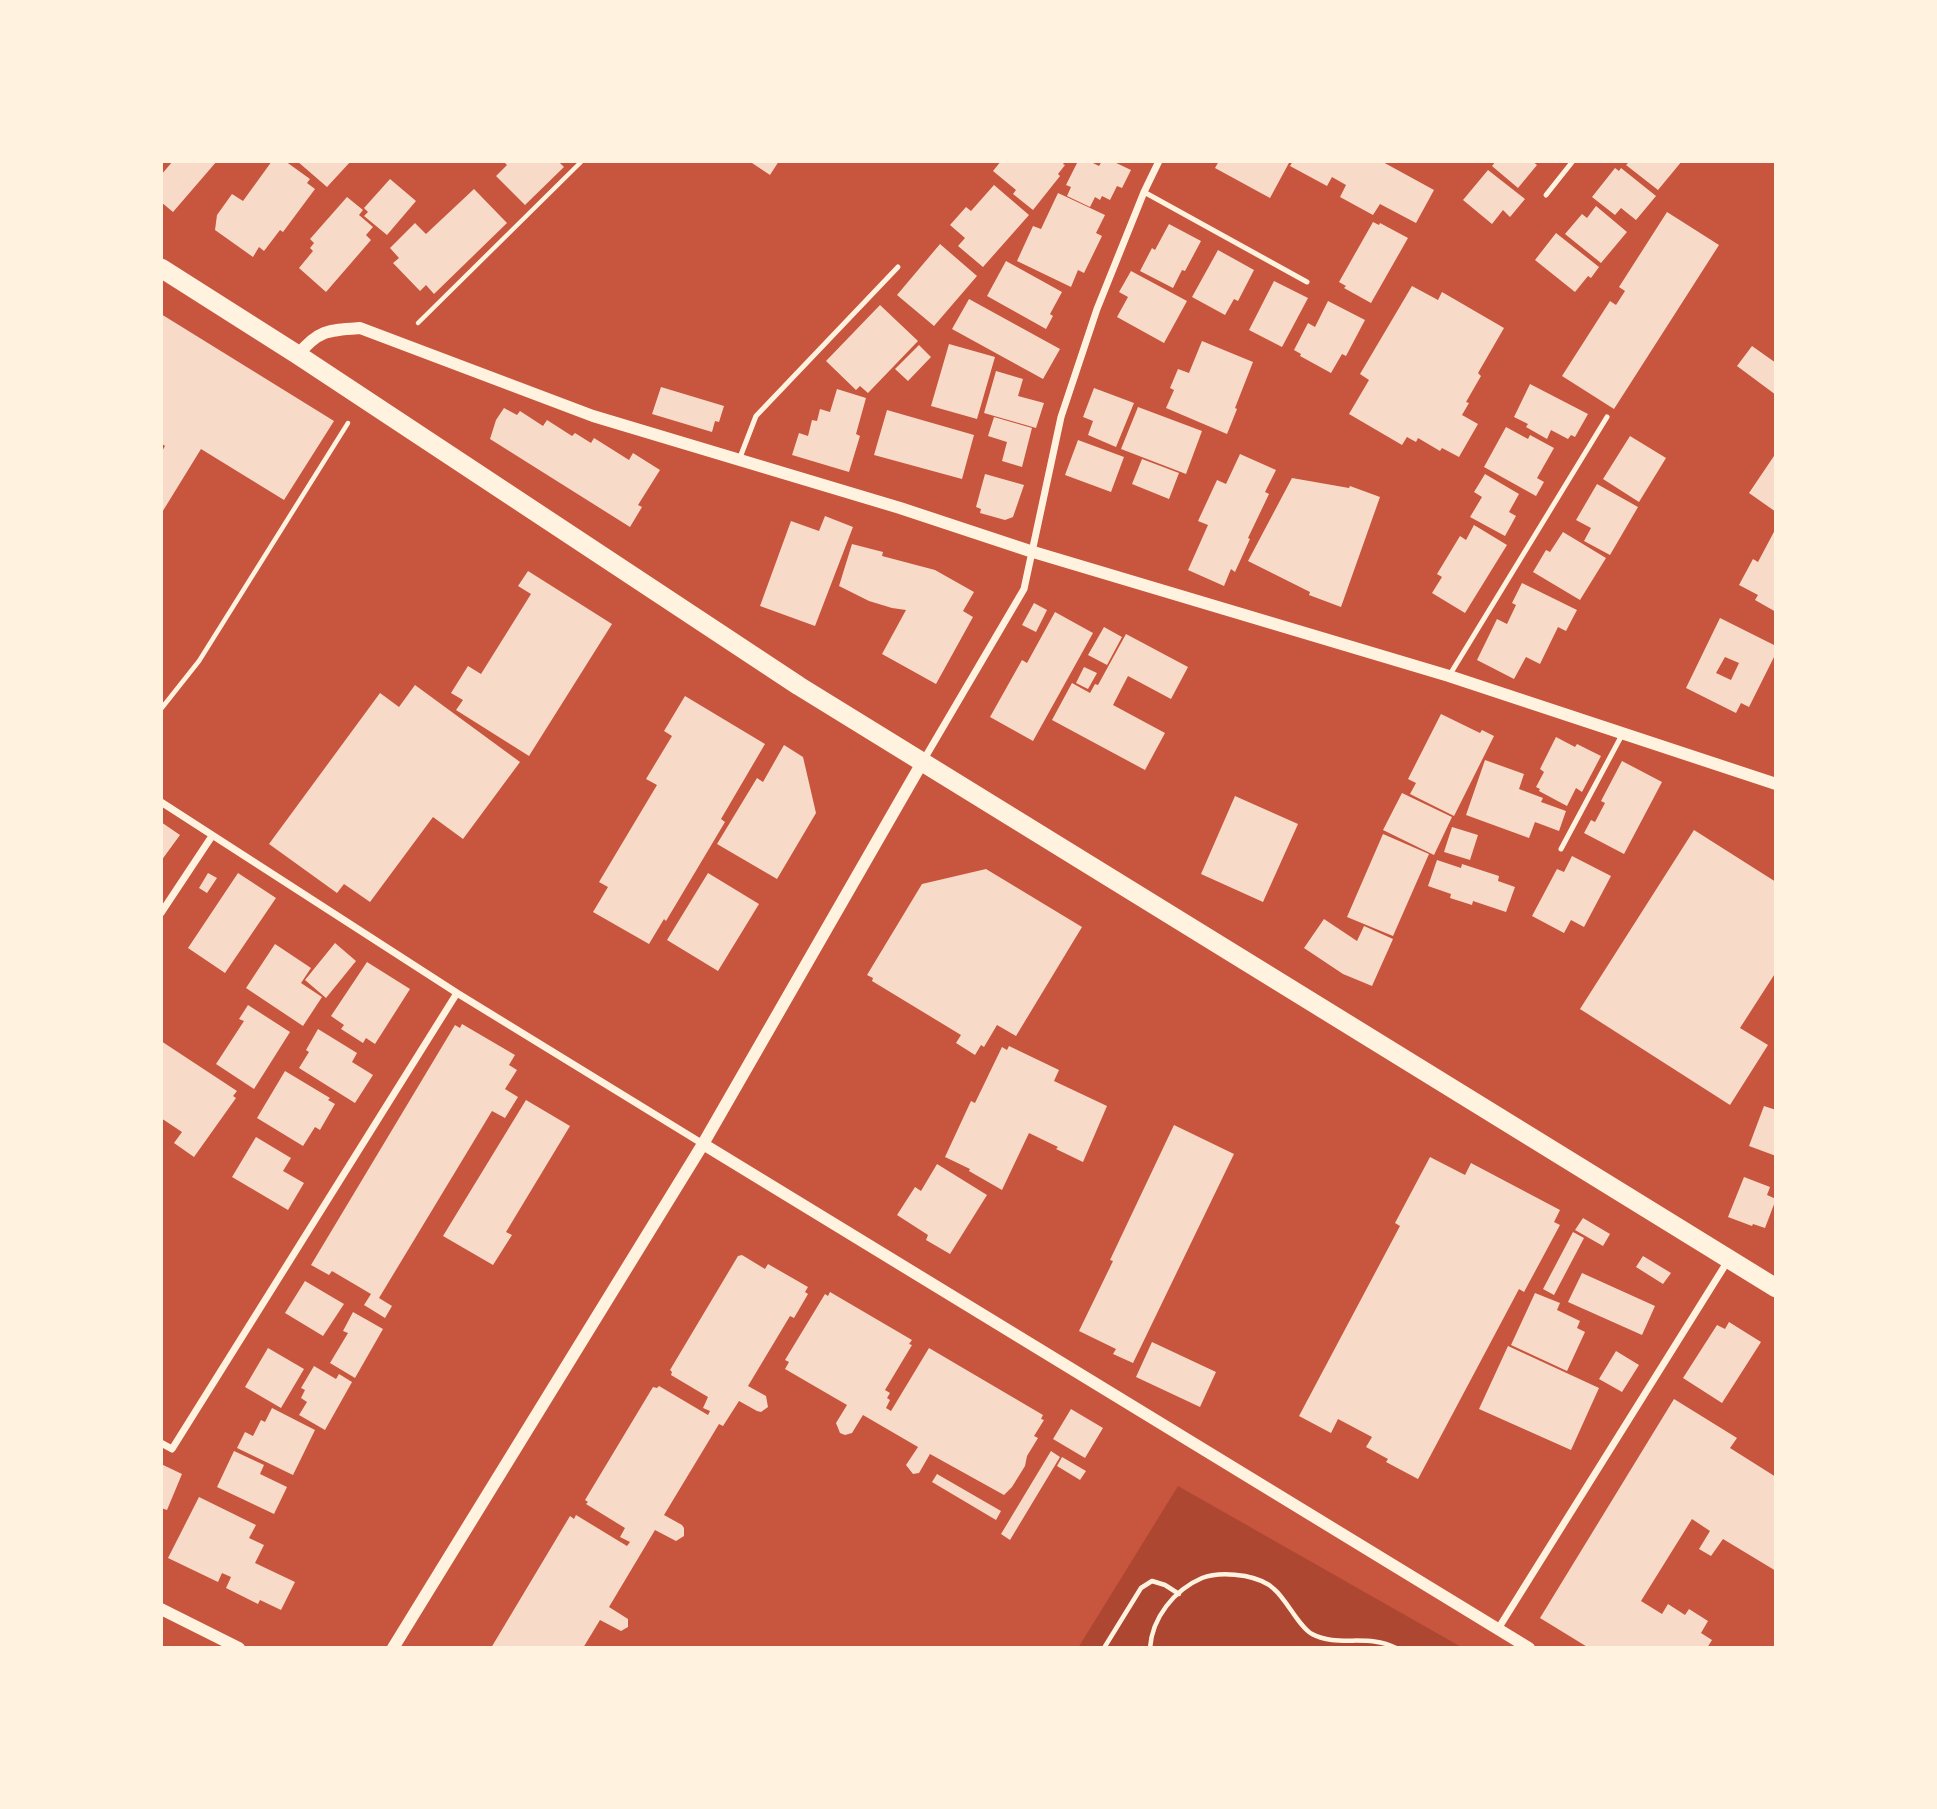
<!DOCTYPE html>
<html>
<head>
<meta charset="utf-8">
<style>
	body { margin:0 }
	#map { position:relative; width:1937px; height:1809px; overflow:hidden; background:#c8553d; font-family:"Roboto Serif",serif }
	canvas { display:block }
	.frame { position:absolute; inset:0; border:163px solid #fff3e0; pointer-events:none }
</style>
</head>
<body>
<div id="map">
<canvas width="1937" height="1809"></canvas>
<div class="frame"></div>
</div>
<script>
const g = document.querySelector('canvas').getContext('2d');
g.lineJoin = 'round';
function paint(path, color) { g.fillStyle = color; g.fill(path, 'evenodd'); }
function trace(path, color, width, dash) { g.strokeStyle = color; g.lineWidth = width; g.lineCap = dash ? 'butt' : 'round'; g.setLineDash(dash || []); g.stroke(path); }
paint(new Path2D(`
	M1178,1486l285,162h-385z`), '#ae4732');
paint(new Path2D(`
	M173,161h44l-44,51 -12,-10v-27z
	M272,161h13l25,18 -3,4 8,6 -32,43 -3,-2 -16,21 -5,-4 -6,10 -38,-27 2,-15 15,-21 11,7z
	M297,161h54l-24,26z
	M503,161h55l6,6 -39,38 -29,-29 11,-11z
	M749,161h30l-9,14z
	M1001,161h64l-2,3 2,1 -7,9 2,2 -27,34 -20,-16 3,-4 -23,-19z
	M1078,161h11l10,5 3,-5h10l19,9 -9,18 -5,-2 -7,14 -8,-4 -2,4 -5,-3 -5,10 -23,-11 4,-9 -5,-2z
	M1219,161h71l-20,37 -55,-30z
	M1293,161h88l53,29 -18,33 -36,-19 -7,11 -33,-18 6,-12 -14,-8 -5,9 -37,-20z
	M1496,161h36l5,4 -19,23 -26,-22z
	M1630,161h52l-24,29 -32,-25z
	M1615,168l4,3 2,-3 35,28 -20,24 -15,-12 -6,7 -23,-18z
	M1488,170l37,29 -15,18 -7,-7 -11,14 -29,-24z
	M390,179l26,22 -29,34 -23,-19 4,-4 -4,-4z
	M994,185l35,30 -46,52 -25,-21 7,-8 -15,-13 16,-18 5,4z
	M474,189l33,34 -73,71 -8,-9 -6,6 -27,-28 6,-5 -9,-10 25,-25 11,11z
	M1058,193l47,22 -9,18 6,3 -18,37 -6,-3 -7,17 -54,-26 16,-35 8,3z
	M347,197l16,13 -4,5 14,12 -7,8 5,5 -45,52 -27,-24 14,-17 -3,-3 4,-5 -4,-4z
	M1596,206l31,26 -26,31 -36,-29 17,-20 5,4z
	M1667,212l52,33 -105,164 -52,-33 48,-75 6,4 9,-14 -6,-4z
	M1373,222l6,3 1,-2 28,15 -37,65 -27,-15 2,-2 -7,-4z
	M1169,224l32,17 -16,30 -3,-1 -9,18 -33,-17 12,-23 3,2z
	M1556,233l43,34 -8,11 -3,-2 -13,16 -40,-32z
	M940,244l37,32 -43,50 -37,-31z
	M1218,250l36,20 -16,31 -4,-2 -9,16 -33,-18z
	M1006,261l56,31 -12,22 3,2 -7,13 -59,-33z
	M1131,271l56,30 -23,42 -47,-26 11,-20 -9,-5z
	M1274,281l34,17 -26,49 -33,-17z
	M1412,286l26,14 4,-8 62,36 -26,45 3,3 -15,26 3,1 -7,12 16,9 -19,33 -17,-9 -2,3 -22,-13 -2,4 -9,-5 -5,8 -53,-31 20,-34 -9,-6z
	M969,299l91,50 -17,30 -91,-50z
	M1328,301l37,19 -19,36 -4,-2 -11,19 -31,-17 1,-2 -7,-4 14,-27 7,4z
	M880,305l38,36 -50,52 -8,-7 -4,4 -30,-29z
	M161,314l173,107 -50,79 -83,-51 -40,65v-61l4,-7 -4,-3z
	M1202,341l51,21 -18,46 2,1 -10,25 -61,-26 8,-18 -4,-2 8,-19 11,4z
	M949,344l46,13 -18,62 -46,-13z
	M919,345l12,12 -23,24 -13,-12z
	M1752,346l24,17v32l-39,-29z
	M996,371l27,8 -5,17 26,7 -8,25 -52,-15z
	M1530,384l58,30 -13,23 -4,-2 -3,4 -17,-9 -4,9 -21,-12 2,-3 -14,-7z
	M661,387l63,19 -5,16 -4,-1 -3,11 -60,-18z
	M1094,388l40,15 -18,44 -28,-12 5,-14 -10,-4z
	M837,389l29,9 -10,36 4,2 -11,36 -57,-17 7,-22 9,3 4,-16 5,1 3,-12 10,3z
	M1138,407l64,24 -16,43 -65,-25z
	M504,408l13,7 3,-4 23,15 4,-6 25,16 3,-3 16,10 3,-5 35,22 4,-7 27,17 -22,35 4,2 -12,20 -140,-88 6,-19z
	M887,410l87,25 -12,44 -88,-24z
	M994,417l38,11 -10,39 -20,-6 5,-19 -19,-6z
	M1506,427l22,12 2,-4 24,13 -17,30 7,4 -8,14 -52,-29z
	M1630,436l36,22 -27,44 -36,-23z
	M1078,440l46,17 -13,35 -46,-17z
	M1776,453v59l-27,-19z
	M1240,454l36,16 -11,22 4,2 -21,44 2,1 -15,33 -4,-3 -7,17 -36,-16 20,-45 -10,-4 19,-41 9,4z
	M1142,459l37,14 -10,26 -37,-15z
	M985,474l39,11 -11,32 -8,3 -25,-7 1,-4 -5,-2z
	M1485,474l34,20 -10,18 7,4 -11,20 -35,-19 12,-20 -8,-5z
	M1292,478l57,10 1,-2 30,11 -39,110 -32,-12 1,-3 -62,-31z
	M1597,484l41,23 -28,48 -26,-14 7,-13 -15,-8z
	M825,516l28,11 -38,99 -55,-20 31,-85 28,10z
	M1474,525l33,20 -42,68 -33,-20 10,-16 -5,-3 23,-38 6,4z
	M1776,528v84l-21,-12 3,-5 -19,-10 14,-26 5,3z
	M1563,532l43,26 -26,42 -47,-28 13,-22 4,2z
	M852,544l31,8 -1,4 53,14 39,22 -11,19 10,6 -37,67 -54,-30 24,-44 -14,-2 -23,-7 -30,-15z
	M528,571l84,53 -83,132 -73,-46 7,-10 -12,-7 17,-27 13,8 50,-80 -13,-8z
	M1522,583l55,27 -11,21 -8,-4 -18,37 -14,-7 -12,22 -37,-19 20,-41 10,5 9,-19 -4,-2z
	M1034,603l13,7 -11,22 -14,-7z
	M1055,612l38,21 -60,108 -43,-24 32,-57 5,3z
	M1720,618l56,28v7l-27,54 -8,-4 -5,10 -50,-25zM1725,657l14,6 -8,17 -15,-7z
	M1104,627l18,10 -15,28 -19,-10z
	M1126,634l62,33 -17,32 -43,-23 -15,29 52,28 -20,37 -93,-50 20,-37 18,10 5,-9 3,1z
	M1084,667l13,6 -9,16 -12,-6z
	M415,685l105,77 -57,77 -30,-22 -63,85 -26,-18 -7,9 -68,-49 111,-151 19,14z
	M685,696l80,48 -44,75 4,3 -59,99 -2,-2 -15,25 -56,-32 15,-25 -9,-5 58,-97 -11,-6 26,-43 -8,-5z
	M1441,714l39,19 2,-3 12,6 -40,80 -44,-22 6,-11 -8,-4z
	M1556,737l19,10 2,-3 24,12 -19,36 -6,-4 -9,18 -28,-15 1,-2 -4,-2 8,-15 -4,-3z
	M784,745l19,12 13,56 -39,66 -60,-35 40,-66 6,4z
	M1485,760l39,14 -5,15 24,9 -2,4 25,9 -7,20 -24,-9 -6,16 -63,-23z
	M1622,761l40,21 -38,72 -40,-21 7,-13 4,2 10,-19 -4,-2z
	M1402,793l50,24 -18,38 -51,-25z
	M1235,796l63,28 -35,78 -62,-28z
	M161,822l19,13 -19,26z
	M1452,827l26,8 -8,25 -26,-8z
	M1694,830l82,52v90l-36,56 28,17 -38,60 -150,-96z
	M1383,834l46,20 -36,82 -46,-19z
	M1572,856l39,20 -27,51 -13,-7 -7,13 -32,-17 25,-47 7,3z
	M1437,860l24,8 1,-4 37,12 -1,5 17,6 -9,25 -33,-11 -1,4 -22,-7 1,-4 -23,-8z
	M986,869l96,58 -66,109 -19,-11 -13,22 -3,-2 -6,10 -19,-12 5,-8 -89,-54 1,-3 -6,-3 55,-91z
	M208,873l9,5 -10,15 -8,-5z
	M238,873l38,25 -51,75 -37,-25z
	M708,873l51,31 -41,67 -51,-31z
	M1324,919l33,22 7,-15 29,13 -21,47 -29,-12 -39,-26z
	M335,943l21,18 -30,37 -21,-18z
	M275,944l36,24 -10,15 21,14 -19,29 -57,-38z
	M367,962l43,27 -35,55 -9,-6 -3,5 -22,-14 3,-4 -13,-9z
	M248,1005l42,27 -36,57 -38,-25 28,-43 -5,-2z
	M462,1024l53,31 -6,10 8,5 -12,19 13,8 -13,21 -13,-7 -113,187 13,8 -7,12 -21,-13 7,-11 -39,-23 -3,4 -18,-10 144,-240 5,3z
	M318,1029l39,24 -5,9 21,13 -18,28 -56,-35 10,-16 -3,-2z
	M161,1041l76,50 -4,5 3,2 -42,59 -20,-14 8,-11 -21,-14z
	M1009,1046l50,24 -5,11 53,25 -24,56 -27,-13 2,-2 -29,-14 -27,57 -33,-19 1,-2 -25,-12 26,-56 4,2 27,-56 5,3z
	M285,1071l45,27 -2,2 7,4 -15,26 -5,-3 -12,19 -46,-28z
	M526,1100l44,26 -64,106 6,3 -19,30 -50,-29z
	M1764,1106l12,4v46l-27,-10z
	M1174,1125l60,29 -101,209 -20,-9 3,-5 -37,-18 34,-70 -3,-1z
	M256,1137l35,21 -8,13 21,12 -16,27 -56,-33z
	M1430,1157l35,18 6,-12 89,47 -6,12 6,3 -36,67 -5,-3 -101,190 -32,-17 2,-3 -22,-12 6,-10 -34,-18 -7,14 -32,-17 101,-190 -5,-3z
	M937,1164l50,31 -37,59 -24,-14 2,-5 -31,-20 18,-28 6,4z
	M1744,1177l26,10 -3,8 9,4 -11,29 -12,-4 -1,2 -24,-9z
	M1583,1218l27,16 -7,12 -28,-16z
	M1573,1232l11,6 -30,57 -11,-6z
	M742,1255l23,14 3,-5 40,23 -3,5 3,2 -14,24 -4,-2 -42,70 18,10 2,11 -7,5 -4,-1 -18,-10 -16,25 -4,-2 -55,91 18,10 2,3v8l-8,5 -21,-11 -46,77 19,12v8l-7,4 -21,-11 -17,28h-92l79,-132 4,3 2,-4 51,31 3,-4 -10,-5 5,-9 -39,-24 2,-2 -3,-2 68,-113 4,1 2,-2 49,29 2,-4 -7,-3 5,-11 -37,-22 1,-3 -2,-2 68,-114z
	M1643,1256l28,17 -8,11 -27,-17z
	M1582,1273l73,33 -13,29 -74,-33z
	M305,1281l39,23 -21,32 -38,-23z
	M830,1292l82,48 -3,4 3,1 -27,45 5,3 -3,5 3,2 -4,8 5,3 38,-63 114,67 -2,4 3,1 -10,16 4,2 -11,18 -2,10 -13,21 -8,8 -74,-41 -11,19 -6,1 -7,-9 12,-18 -55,-32 -11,18 -7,2 -5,-2 -4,-10 11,-18 -62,-36 4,-7 -4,-2 40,-66 3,2z
	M1535,1293l25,10 -3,7 23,11 -3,7 8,4 -18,39 -56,-26z
	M353,1312l30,17 -28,49 -25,-15 18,-30 -5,-2z
	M1729,1322l32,20 -39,61 -39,-25 34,-53 8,4z
	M1152,1342l64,30 -16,35 -64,-30z
	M1508,1346l91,42 -28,62 -92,-41z
	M268,1348l36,21 -23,39 -36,-21z
	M1616,1351l23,14 -17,27 -23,-13z
	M314,1366l22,13 3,-5 13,8 -27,48 -26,-15 8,-13 -6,-4 4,-8 -4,-2z
	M1674,1399l63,39 -7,10 46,29v94l-53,-32 -12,17 -12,-7 11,-18 -18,-12 -51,82 21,13 6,-10 17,11 4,-6 19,12 -7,12 11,7 -5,8h-118l-49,-30z
	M272,1408l43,22 -22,45 -56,-27 8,-16 8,4 8,-16 4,2z
	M1071,1409l32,19 -18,30 -32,-19z
	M234,1451l30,14 -4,9 27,13 -13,27 -57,-27z
	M1051,1451l9,6 -50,83 -9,-6z
	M1062,1457l24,14 -6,9 -23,-14z
	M161,1464l21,10 -15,36 -6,-2z
	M937,1474l64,37 -5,9 -64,-38z
	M199,1497l57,28 -7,13 15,7 -9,18 40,19 -14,28 -21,-10 -2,4 -32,-16 5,-11 -9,-4 -4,9 -50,-24z`), '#f7dbc8');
trace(new Path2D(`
	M418,323l164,-162
	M161,709l38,-48 149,-238
	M1104,1648l37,-60 11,-7 13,4 14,9
	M1150,1648c2,-30 24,-58 52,-70 13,-5 30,-4 43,-2 10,2 22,6 29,13 13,11 25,38 38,45 26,14 56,-1 84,14`), '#fff3e0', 4.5);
trace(new Path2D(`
	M1144,192l163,90
	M1546,195l27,-34
	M739,460l17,-44 142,-149
	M1449,676l158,-259
	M1561,849l62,-116`), '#fff3e0', 5);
trace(new Path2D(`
	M923,761l101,-172 37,-172 36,-108 47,-117 15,-31
	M161,802l296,191 246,151
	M161,913l51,-77
	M161,1443l11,6 285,-456
	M1498,1629l231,-370`), '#fff3e0', 7);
trace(new Path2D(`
	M298,355c20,-25 31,-25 62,-27l233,88 307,92 130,43 419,125 327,108
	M703,1144l826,504
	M161,1609l78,39
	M393,1648l310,-504 220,-383`), '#fff3e0', 12);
trace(new Path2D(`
	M161,268l137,87 501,331 977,602`), '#fff3e0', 19);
</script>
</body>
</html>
